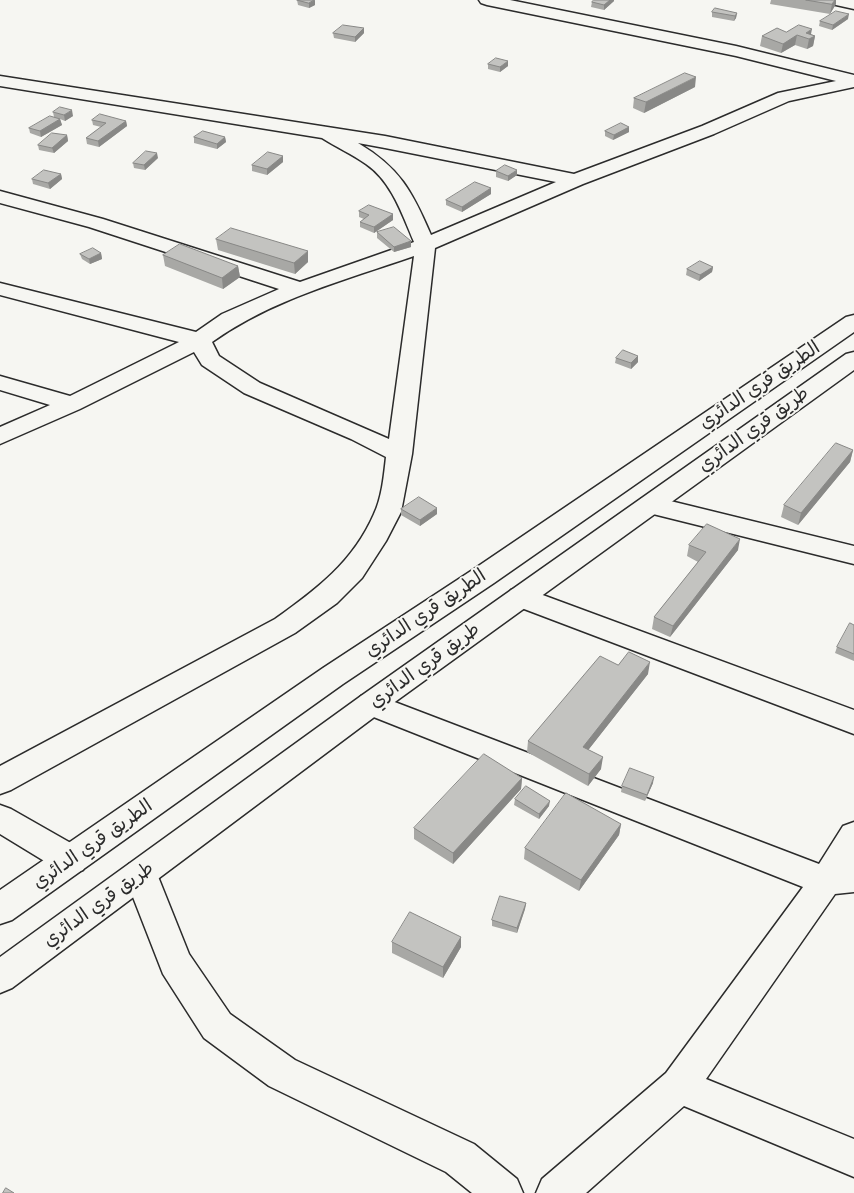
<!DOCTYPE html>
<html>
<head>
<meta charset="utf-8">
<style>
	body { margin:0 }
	canvas { display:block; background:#f6f6f2 }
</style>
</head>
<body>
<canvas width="854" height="1193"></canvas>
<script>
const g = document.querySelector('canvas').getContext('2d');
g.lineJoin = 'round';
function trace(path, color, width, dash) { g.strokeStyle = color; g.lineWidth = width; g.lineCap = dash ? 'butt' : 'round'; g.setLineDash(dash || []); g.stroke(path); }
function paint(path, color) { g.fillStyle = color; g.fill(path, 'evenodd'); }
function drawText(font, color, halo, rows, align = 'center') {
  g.font = font + ' Sriracha,"Playpen Sans Arabic",sans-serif'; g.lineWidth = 4; g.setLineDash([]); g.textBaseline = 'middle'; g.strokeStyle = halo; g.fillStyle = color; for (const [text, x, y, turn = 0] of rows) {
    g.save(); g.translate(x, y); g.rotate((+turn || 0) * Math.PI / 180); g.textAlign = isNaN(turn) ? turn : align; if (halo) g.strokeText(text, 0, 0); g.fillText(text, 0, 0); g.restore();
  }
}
const minor = new Path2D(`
	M479,0h31l226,46 118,29v12l-65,14 -75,33 -131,50 -148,64 -23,206 -11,58 -15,29 -24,37 -25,25 -42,30 -284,157 -11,4v-28l275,-147c42,-30 78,-57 99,-105 8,-17 10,-39 12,-57l-35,-18 -107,-46 -42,-28 -8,-13 -114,57 -80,35v-17l50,-22 -50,-15v-14l70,20 109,-54 -179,-47v-12l196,49 26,-18 57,-25 -190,-62 -89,-24v-12l103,28 197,63 114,-40c-12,-28 -22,-60 -48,-78 -14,-10 -30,-17 -44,-26l-322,-52v-10l385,60 189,38 128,-48 76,-33 58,-12 -100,-25 -249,-51 -6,-2zM358,143l27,5 171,34 -125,53c-19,-44 -31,-67 -73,-92zM414,256l-25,183 -129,-56 -41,-27 -7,-14c60,-43 133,-62 202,-86z
	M825,0h29v9l-27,-6z
	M650,496l204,50v18l-213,-53 -4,-6 4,-6z
	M521,587l333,123v24l-343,-130 -4,-7 4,-7z
	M371,693l448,171 24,-38 11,-4v70l-19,2 -129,185 148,60v38l-170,-71 -98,87h-50l6,-14 124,-106 137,-186 -442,-175 -5,-8 5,-8z
	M0,805l11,4 72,41 4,10 -4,10 -12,4 -12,-4 -59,-36z
	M141,860l12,4 36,90 41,60 65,46 179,84 43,35 6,14h-51l-26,-21 -177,-86 -65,-48 -41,-64 -39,-100 5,-10z`);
const trunk = new Path2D(`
	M854,315v17l-360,251 -151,101 -331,236 -12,4v-34l323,-222 151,-99 372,-252z
	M854,352v18l-473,342 -369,276 -12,5v-36l361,-261 485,-342z`);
trace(minor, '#2b2b2b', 3);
trace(trunk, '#2b2b2b', 3);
paint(minor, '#f6f6f2');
paint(trunk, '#f6f6f2');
paint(new Path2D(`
	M297,0h18v5l-6,3 -11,-3z
	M594,0h20v1l-10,9 -13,-3 1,-5z
	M771,0h65v4l-6,10 -60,-10z
	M712,12l25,1 -1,5 -2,3 -22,-4z
	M848,19l-16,11 -13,-4 1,-5z
	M786,32l25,2 4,2 -2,10 -6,3 -12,-4 -14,8 -21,-7 2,-10z
	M333,33h31l-9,9 -21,-4z
	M488,64l20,2 -8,6 -12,-3z
	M695,87l-51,26 -11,-5 1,-10z
	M53,112l20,4 -8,5 -5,-2 2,6 -21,12 -11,-4 -1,-5 25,-11z
	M92,120l34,1 1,5 -28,21 -12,-3 -1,-6 15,-11 -8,-2z
	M629,127v5l-16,8 -8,-4v-5z
	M67,135l1,6 -14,12 -15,-3 -1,-5z
	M194,137h31l1,5 -9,7 -23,-6z
	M283,156v6l-16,13 -15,-4v-6z
	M158,158l-13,12 -11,-2 -1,-5z
	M496,171l21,4 -9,6 -12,-4z
	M61,174l1,5 -12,10 -17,-5 -1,-5z
	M491,188v6l-29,18 -16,-7v-5z
	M359,211l34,3v6l-19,13 -14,-6v-5l4,-3 -5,-2z
	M377,232l34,9v6l-17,5 -17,-14z
	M216,239l92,23 -13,12 -77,-24z
	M101,253l1,6 -12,5 -8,-5 -2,-5z
	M163,255l75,11 2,11 -17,12 -58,-23z
	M713,267l-1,5 -13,9 -13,-6 1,-6z
	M638,356v6l-7,7 -16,-6 1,-5z
	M853,450l-3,12 -52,63 -17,-8 3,-12z
	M401,509l36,5 -17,12 -19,-11z
	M689,545l49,5 -68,87 -18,-8 2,-12 44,-55 -11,-6z
	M854,625v36l-19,-8 2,-6z
	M618,665l30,9 -60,76 13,19 -13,17 -61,-34 1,-11z
	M522,778l-1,11 -68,75 -39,-25v-11z
	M653,783l-8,18 -24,-9 1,-6z
	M515,799l34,7 -10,13 -25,-14z
	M621,824l-2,11 -40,56 -55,-32 1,-11z
	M526,903l-1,6 -8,24 -25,-7v-6z
	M461,937v10l-18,31 -51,-25v-11z`), '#a8a8a5');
paint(new Path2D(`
	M315,0v5l-6,3v-5z
	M610,0h4v1l-10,9v-5z
	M835,0h1v4l-6,10 2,-10z
	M737,13l-1,5 -2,3 1,-5z
	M849,14l-1,5 -16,11 1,-5z
	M364,28v5l-9,9v-5z
	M812,29l-2,10 -4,-6z
	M797,35l-2,10 -14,8 2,-9z
	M815,36l-2,10 -6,3 2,-10z
	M508,61v5l-8,6v-5z
	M696,77l-1,10 -51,26 2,-11z
	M72,110l1,6 -8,5 -1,-6z
	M60,119l2,6 -21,12 -1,-6z
	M126,121l1,5 -28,21 -1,-6z
	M629,127v5l-16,8 1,-5z
	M67,135l1,6 -14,12 -2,-5z
	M225,137l1,5 -9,7v-5z
	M157,153l1,5 -13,12 -1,-5z
	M283,156v6l-16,13v-6z
	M517,170v5l-9,6v-5z
	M61,174l1,5 -12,10 -2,-6z
	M491,188v6l-29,18v-5z
	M393,214v6l-19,13v-6z
	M411,241v6l-17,5v-5z
	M308,251v11l-13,12 -1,-11z
	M101,253l1,6 -12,5 -1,-5z
	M238,266l2,11 -17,12 -1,-11z
	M713,267l-1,5 -13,9 1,-6z
	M638,356v6l-7,7v-6z
	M853,450l-3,12 -52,63 3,-12z
	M437,508v6l-17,12v-6z
	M740,539l-2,11 -68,87 3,-11z
	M650,662l-2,12 -66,84 1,-11z
	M603,757l-2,12 -13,17 1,-12z
	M654,777l-1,6 -8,18 2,-6z
	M522,778l-1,11 -68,75v-11z
	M550,801l-1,5 -10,13v-5z
	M621,824l-2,11 -40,56 2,-11z
	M526,903l-1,6 -8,24v-5z
	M461,937v10l-18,31v-11z`), '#888886');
const building = new Path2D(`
	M297,0h17l-5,3z
	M594,0h16l-6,5 -12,-3z
	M806,0h29l-3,4z
	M715,8l22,5 -2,3 -23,-4z
	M836,11l13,3 -16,11 -13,-4z
	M343,25l21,3 -9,9 -22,-4z
	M799,25l13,4 -6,4 9,3 -6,3 -12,-4 -14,9 -21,-8 15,-8 9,4z
	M496,58l12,3 -8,6 -12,-3z
	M685,73l11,4 -50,25 -12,-4z
	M60,107l12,3 -8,5 -11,-3z
	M100,114l26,7 -28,20 -12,-3 20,-15 -14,-3z
	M50,116l10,3 -20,12 -11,-3z
	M621,123l8,4 -15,8 -9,-4z
	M203,131l22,6 -8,7 -23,-7z
	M52,133l15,2 -15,13 -14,-3z
	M146,151l11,2 -13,12 -11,-2z
	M268,152l15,4 -16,13 -15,-4z
	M505,165l12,5 -9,6 -12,-5z
	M44,170l17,4 -13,9 -16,-4z
	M475,182l16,6 -29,19 -16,-7z
	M369,205l24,9 -19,13 -14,-5 9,-7 -10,-4z
	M394,227l17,14 -17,6 -17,-15z
	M231,228l77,23 -14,12 -78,-24z
	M180,244l58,22 -16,12 -59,-23z
	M93,248l8,5 -12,6 -9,-5z
	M700,261l13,6 -13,8 -13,-6z
	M623,350l15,6 -7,7 -15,-5z
	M836,443l17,7 -52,63 -17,-8z
	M419,497l18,11 -17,12 -19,-11z
	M707,524l33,15 -67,87 -19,-9 52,-65 -17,-7z
	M850,623l4,2v29l-17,-7z
	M629,652l21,10 -67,85 20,10 -14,17 -61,-33 72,-85 18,9z
	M484,754l38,24 -69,75 -39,-25z
	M630,768l24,9 -7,18 -25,-9z
	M526,786l24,15 -11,13 -24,-15z
	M566,793l55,31 -40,56 -56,-32z
	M500,896l26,7 -9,25 -25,-8z
	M410,912l51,25 -18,30 -51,-25z
	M6,1188l8,5h-11z`);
paint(building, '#c3c3c0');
trace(building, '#888886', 1);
drawText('19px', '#2b2b2b', '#f6f6f2', [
	["الطريق قري الدائري",760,386,-34],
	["طريق قري الدائري",754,430,-36],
	["الطريق قري الدائري",426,614,-34],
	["طريق قري الدائري",425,666,-36],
	["الطريق قري الدائري",93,845,-35],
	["طريق قري الدائري",99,905,-36]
]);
</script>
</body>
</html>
